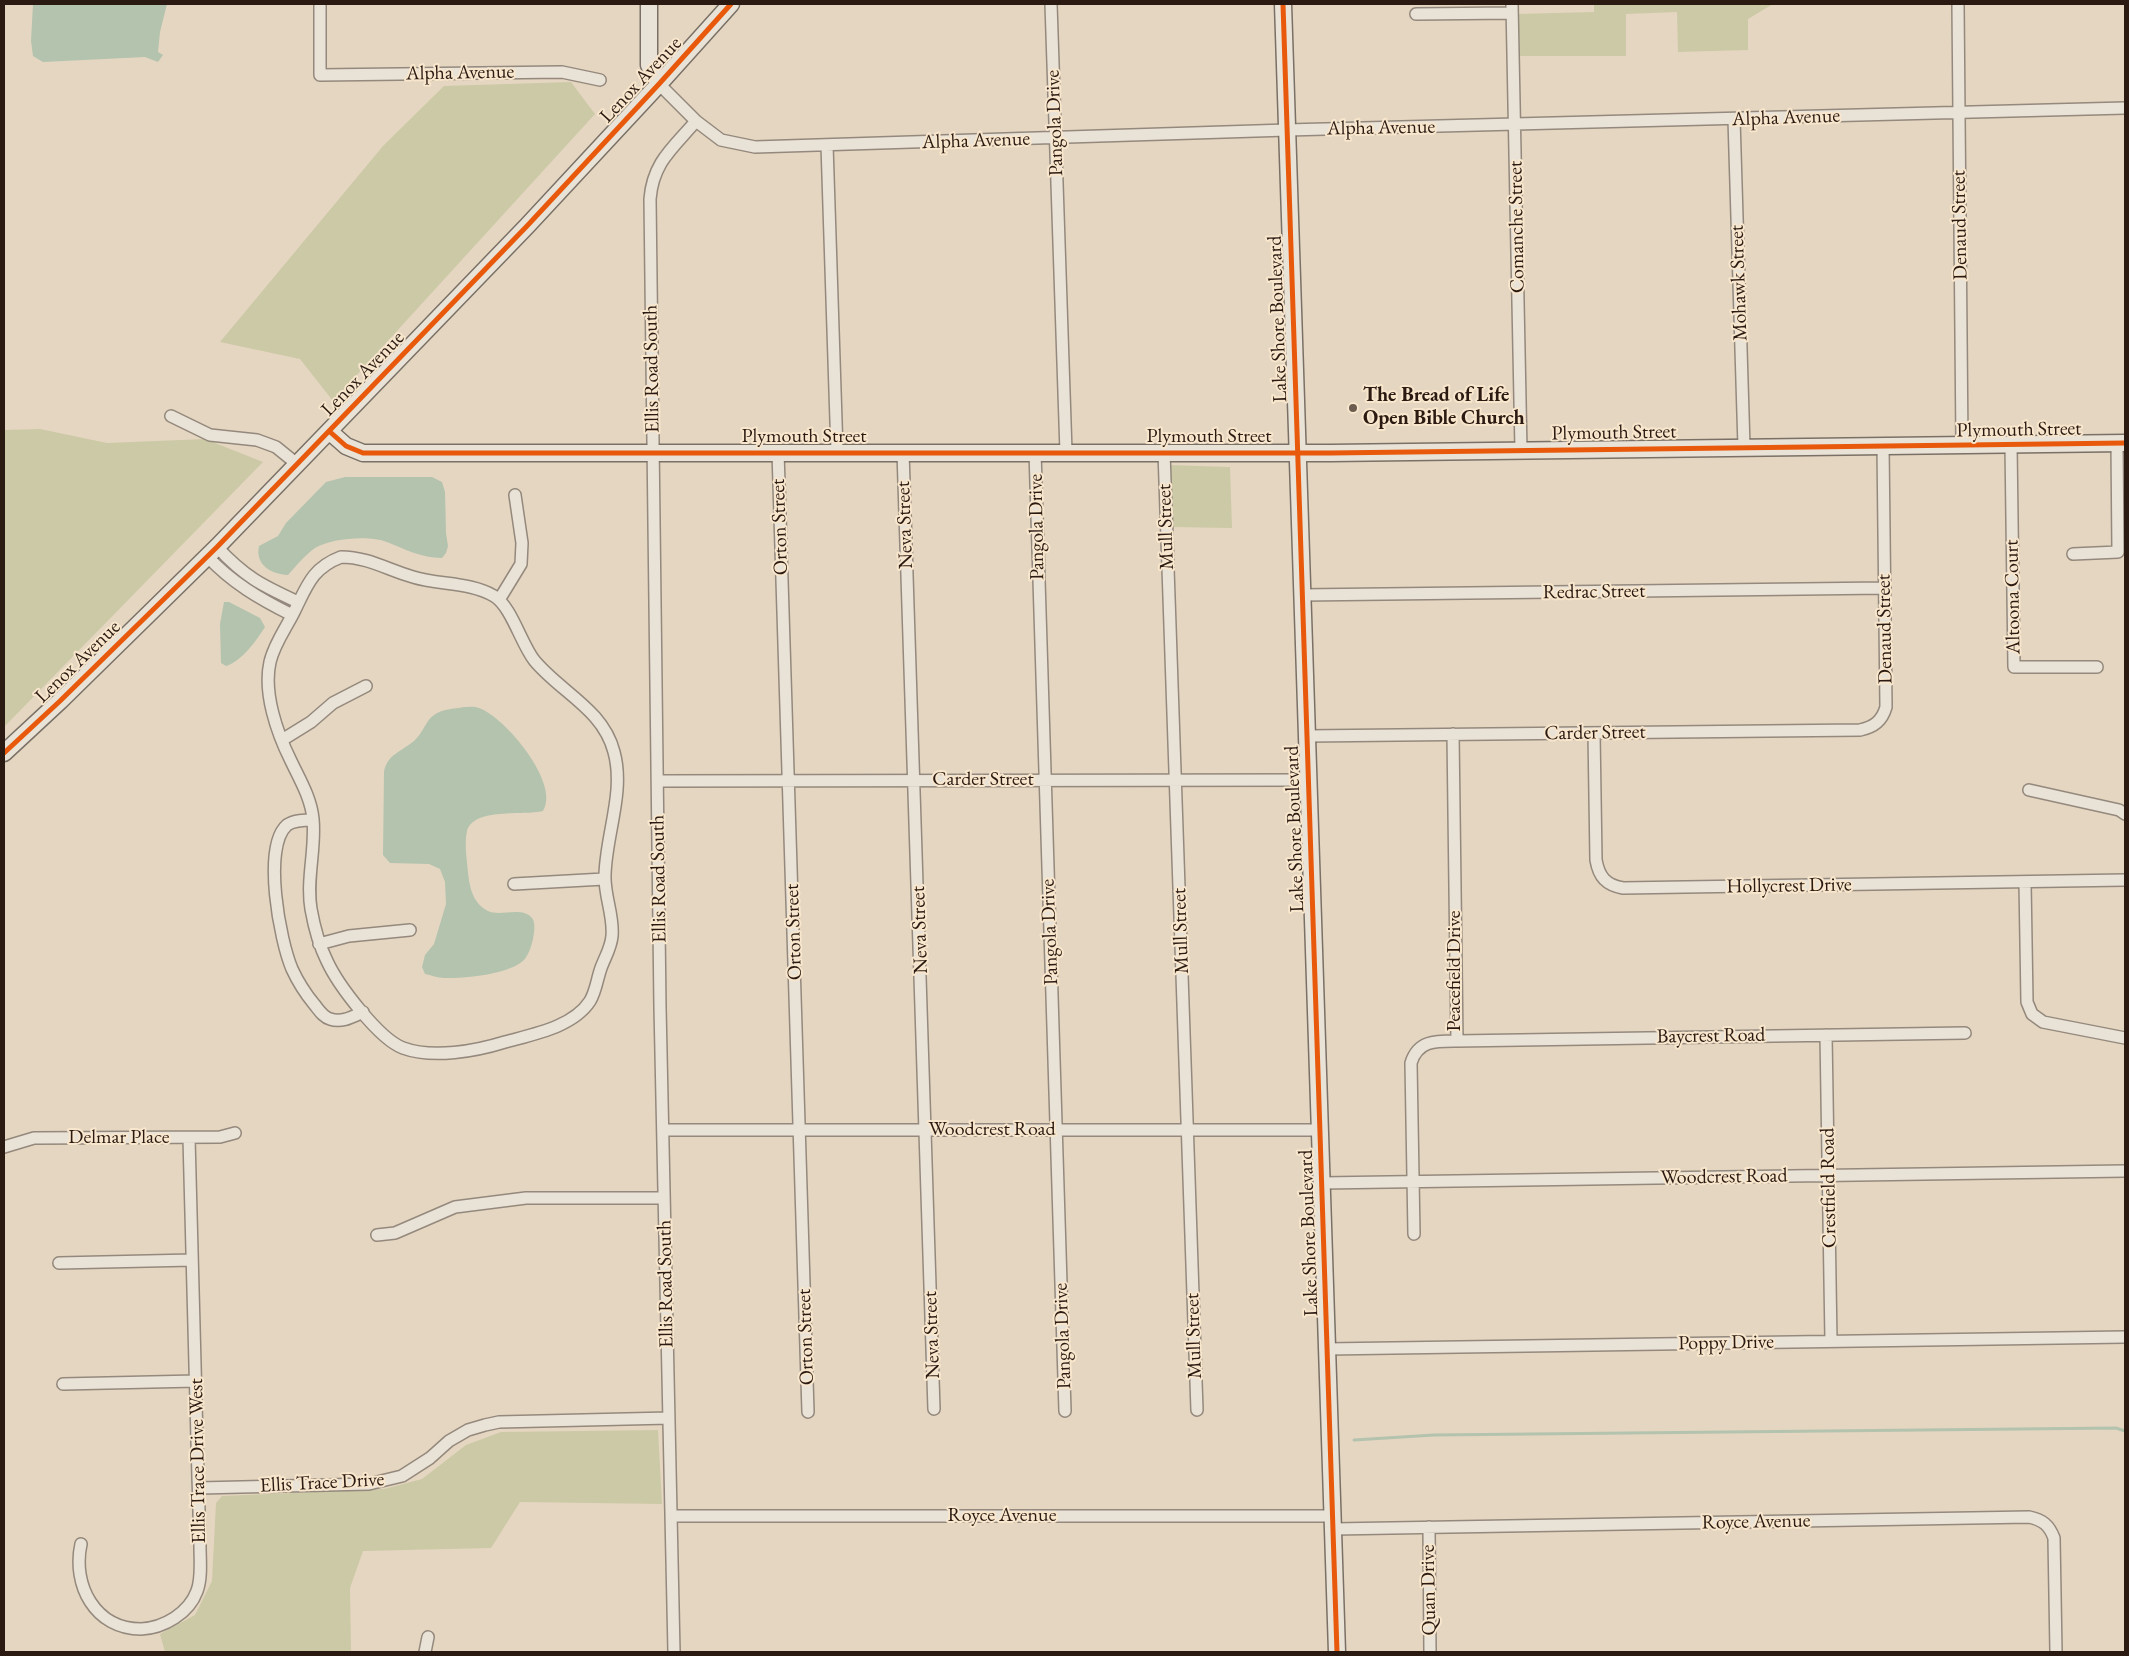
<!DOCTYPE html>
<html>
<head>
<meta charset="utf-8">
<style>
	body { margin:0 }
	#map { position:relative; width:2129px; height:1656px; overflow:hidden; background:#e5d6c1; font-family:"EB Garamond",serif }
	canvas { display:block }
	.frame { position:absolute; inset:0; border:5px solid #2a1a11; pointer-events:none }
</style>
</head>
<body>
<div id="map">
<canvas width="2129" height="1656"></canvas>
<div class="frame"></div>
</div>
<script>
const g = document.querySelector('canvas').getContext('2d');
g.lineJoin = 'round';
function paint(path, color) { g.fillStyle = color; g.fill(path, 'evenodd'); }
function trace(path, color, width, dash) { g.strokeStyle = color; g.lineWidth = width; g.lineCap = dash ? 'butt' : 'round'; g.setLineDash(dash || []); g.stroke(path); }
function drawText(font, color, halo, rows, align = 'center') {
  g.font = font + ' "EB Garamond",serif'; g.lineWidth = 4; g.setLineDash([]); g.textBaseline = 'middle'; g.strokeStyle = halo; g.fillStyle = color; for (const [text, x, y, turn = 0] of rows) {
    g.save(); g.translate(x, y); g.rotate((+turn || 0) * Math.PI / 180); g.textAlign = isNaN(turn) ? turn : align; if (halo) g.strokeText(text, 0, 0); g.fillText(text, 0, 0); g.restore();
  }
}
paint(new Path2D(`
	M1594,4h179l-25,15v31l-70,2 -1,-40 -51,2v42h-106l-3,-42 77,-2z
	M571,82l24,32 -262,287 -33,-42 -80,-17 163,-196 61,-60z
	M40,429l67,14 98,-4 58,23 -259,265v-297z
	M1168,465l62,2 2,61 -61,-1z
	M658,1430l4,74 -142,-2 -29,46 -128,3 -13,37 1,64h-186l-5,-18 35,-19 17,-34 4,-78 6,-7 162,-7 38,-10 44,-34 35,-13z`), '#ccc9a6');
paint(new Path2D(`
	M33,4h134l-7,28 -2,20 5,3 -5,7 -13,-5 -102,5 -10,-6 -2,-15z
	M345,477h87l10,5 3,10 1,41 2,13 -2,7 -4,5c-21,0 -37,-9 -55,-16 -17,-7 -56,-4 -72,6 -10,7 -19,18 -27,27 -17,-1 -33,-10 -29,-29l19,-10 8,-13 40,-41z
	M224,602h5l31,16 5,9c-9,14 -23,34 -39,39l-5,-3 -1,-39z
	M464,707c4,0 11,-1 15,1 26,9 82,76 64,103 -20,5 -69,-4 -76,20 -3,13 0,29 1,42 2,16 5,30 20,38 12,6 34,-5 44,7 4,5 2,15 1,21 -2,8 -4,15 -9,21 -14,14 -61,19 -80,18 -6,0 -13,-3 -19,-4l-3,-7 3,-12 9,-11 12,-40 -1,-22 -5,-13 -11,-5 -39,-1 -7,-8 1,-83c3,-18 19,-21 31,-32 8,-7 11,-20 19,-25 8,-6 20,-6 30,-8z`), '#b3c3ae');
trace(new Path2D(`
	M1354,1440l80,-5 682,-7 9,3`), '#b3c3ae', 3);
const street = new Path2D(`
	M320,4v71l242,-3 38,8
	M1051,4l15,448
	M1512,4l9,446
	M1958,4l4,441
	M1416,14l96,-1
	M659,84l37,37 25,19 34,7 532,-17 838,-22
	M1734,119l10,328
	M827,145l10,307
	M171,416l39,19 47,5 19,7 21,17
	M2011,445l3,222h83
	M778,452l30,960
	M903,452l31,957
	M1035,452l30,959
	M1164,452l33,958
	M217,547c28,30 44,38 81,55
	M2073,554l45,-2 -1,-109
	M207,556c25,27 53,43 85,59
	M341,557c27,0 47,13 72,20 26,8 57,5 81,19 17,10 27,47 40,64 26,32 69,49 80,92 11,40 -8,82 -9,123 -1,20 9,41 7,61 -1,12 -7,21 -11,32 -4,11 -5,23 -11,33 -17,26 -56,33 -85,41 -29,9 -72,17 -102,6 -24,-9 -65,-63 -76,-87 -8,-16 -13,-35 -16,-52 -5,-30 5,-60 2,-90 -2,-21 -13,-39 -22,-58 -14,-28 -28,-68 -21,-99 4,-18 16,-34 24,-50 13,-26 18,-44 47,-55z
	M1302,595l583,-7
	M499,600l22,-36 1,-21 -7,-48
	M1594,733l2,127c3,17 10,25 27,28l502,-8
	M1453,734l4,307
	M1307,736l553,-6c14,-3 22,-9 26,-23l-3,-261
	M282,740l29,-18 22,-19 33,-17
	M658,781l650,-1
	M2029,790l90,20 6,4
	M313,820c-8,0 -19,0 -26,5 -25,22 -7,116 5,144 6,13 13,24 22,35 5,6 9,13 16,15 12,4 22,-2 33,-7
	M2025,882l2,120 5,12 11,8 82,16
	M514,884l90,-5
	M319,944l30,-8 61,-6
	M1826,1035l5,306
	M663,1130h657
	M4,1147l30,-9 186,-1 15,-4
	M1322,1183l803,-12
	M1414,1234l-3,-171c7,-23 25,-22 46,-22l508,-8
	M377,1235l18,-2 60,-26 71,-9h138
	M59,1263l133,-3
	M1327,1349l798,-12
	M63,1384l133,-3
	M199,1488l170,-4 33,-8 28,-18 19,-17 19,-11 17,-5 14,-3 170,-4
	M671,1516h662
	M1429,1527l1,125
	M1334,1529l695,-12c14,3 20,8 25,21l2,114
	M81,1544c-9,41 14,85 60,85 23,-1 48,-16 56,-38 5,-13 3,-31 3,-45 -1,-23 -1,-46 -2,-68 -2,-113 -7,-227 -9,-340
	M425,1652l3,-15
	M674,1652l-14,-645 -10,-808c3,-37 23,-51 46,-78`);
const secondary = new Path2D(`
	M649,4v61l10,19
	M1283,4l54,1648
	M329,431l17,15 17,7h968l794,-10
	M4,753l56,-52 157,-154 310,-321 132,-142 72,-80`);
trace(street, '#94897c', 14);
trace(secondary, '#7a7065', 19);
trace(street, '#e9e2d7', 11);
trace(secondary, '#e9e2d7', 16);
trace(new Path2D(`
	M1283,4l54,1648
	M329,431l17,15 17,7h968l794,-10
	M4,753l56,-52 157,-154 310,-321 132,-142 72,-80`), '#e8590c', 5);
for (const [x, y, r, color] of [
	[1353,408,5,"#6b5c4f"]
]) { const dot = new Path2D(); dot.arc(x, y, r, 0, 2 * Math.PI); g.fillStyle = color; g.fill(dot); trace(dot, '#f8e6cd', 2); }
drawText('20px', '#2a1a11', '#f8e6cd', [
	["Alpha Avenue",460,73,-1],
	["Lenox Avenue",641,80,-47],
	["Alpha Avenue",1786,118,-2],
	["Pangola Drive",1055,123,-92],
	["Alpha Avenue",1381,128,-1],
	["Alpha Avenue",976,141,-2],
	["Denaud Street",1960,225,-91],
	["Comanche Street",1517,227,-91],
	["Mohawk Street",1739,283,-92],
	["Lake Shore Boulevard",1278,319,-92],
	["Ellis Road South",652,369,-91],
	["Lenox Avenue",363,374,-46],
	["Plymouth Street",2019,430,-1],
	["Plymouth Street",1614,433,-1],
	["Plymouth Street",804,437],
	["Plymouth Street",1209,437],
	["Neva Street",905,525,-92],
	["Orton Street",780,527,-92],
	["Pangola Drive",1037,527,-91],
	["Mull Street",1166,527,-92],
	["Redrac Street",1594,592,-1],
	["Altoona Court",2013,597,-91],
	["Denaud Street",1885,629,-91],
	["Lenox Avenue",78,662,-44],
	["Carder Street",1595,733,-1],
	["Carder Street",983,780],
	["Lake Shore Boulevard",1295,829,-92],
	["Ellis Road South",659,879,-91],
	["Hollycrest Drive",1789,886,-1],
	["Neva Street",920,930,-92],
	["Mull Street",1181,931,-92],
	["Orton Street",794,932,-92],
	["Pangola Drive",1050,932,-92],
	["Peacefield Drive",1455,971,-90],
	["Baycrest Road",1711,1036,-1],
	["Woodcrest Road",992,1130],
	["Delmar Place",119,1138],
	["Woodcrest Road",1724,1177,-1],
	["Crestfield Road",1829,1188,-91],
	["Lake Shore Boulevard",1309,1233,-92],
	["Ellis Road South",666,1284,-91],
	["Neva Street",932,1335,-92],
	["Pangola Drive",1063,1336,-92],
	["Mull Street",1194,1336,-92],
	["Orton Street",806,1337,-92],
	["Poppy Drive",1726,1343,-1],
	["Ellis Trace Drive West",198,1461,-91],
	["Ellis Trace Drive",322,1483,-3],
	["Royce Avenue",1002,1516],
	["Royce Avenue",1756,1522,-1],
	["Quan Drive",1429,1590,-91]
]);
drawText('bold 20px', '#2a1a11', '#f8e6cd', [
	["The Bread of Life",1363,396],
	["Open Bible Church",1363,419]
], 'left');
</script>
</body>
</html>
